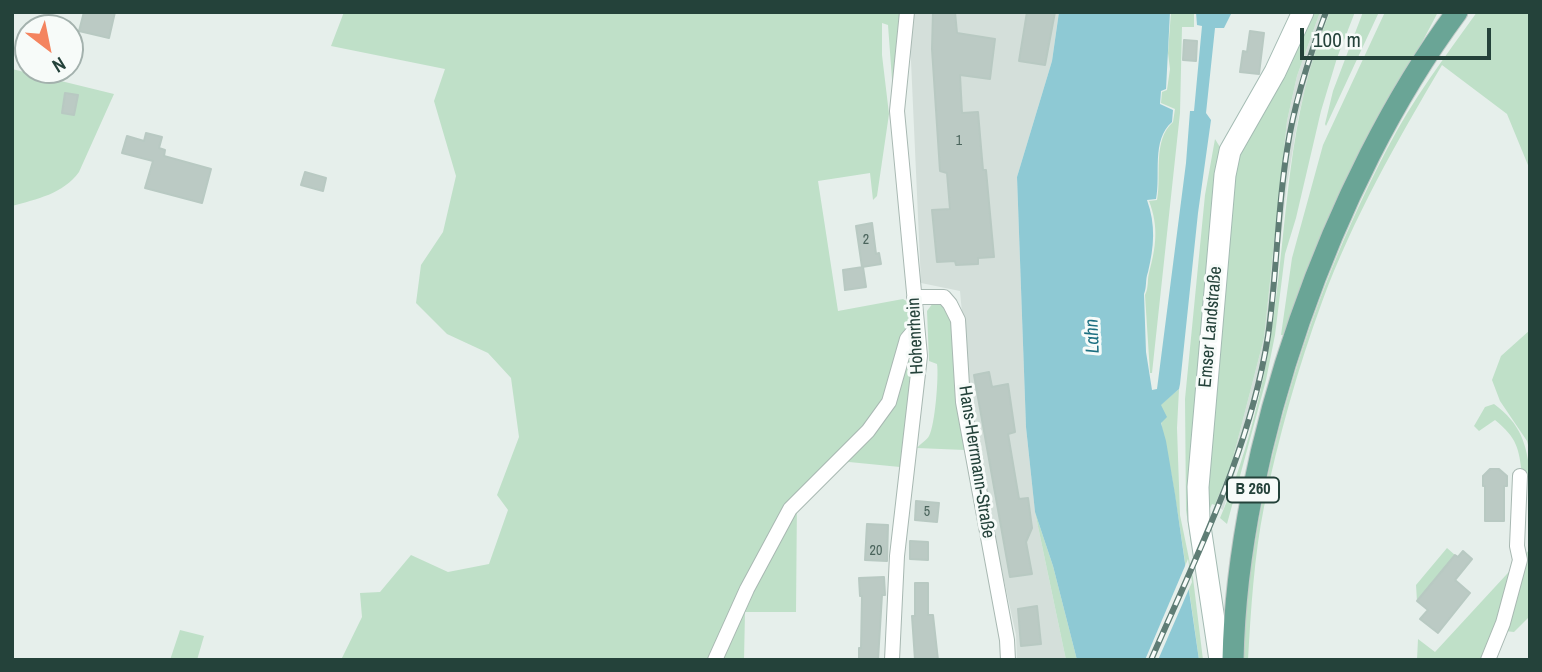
<!DOCTYPE html>
<html>
<head>
<meta charset="utf-8">
<style>
	body { margin:0 }
	#map { position:relative; width:1542px; height:672px; overflow:hidden; background:#e6efeb; font-family:"Archivo Narrow",sans-serif }
	canvas { display:block }
	.frame { position:absolute; inset:0; border:14px solid #24423a; pointer-events:none }
	.north { position:absolute; left:14px; top:14px; width:70px; height:70px; box-sizing:border-box; background:#f7fbf9; border:2px solid #a3b1ad; border-radius:50%; rotate:148deg; font-size:19px; font-weight:700; line-height:28px; text-align:center; color:#24423a }
	.north::after { content:''; display:block; margin:auto; width:24px; height:32px; background:#f4845f; clip-path:polygon(50% 0,100% 100%,50% 72%,0 100%) }
	.scale { position:absolute; left:1300px; top:28px; width:191px; height:32px; box-sizing:border-box; border:4px solid #24423a; border-top:0; padding-left:9px; font-size:21px; line-height:24px; white-space:nowrap; color:#24423a; -webkit-text-stroke:5px #f7fbf9; paint-order:stroke }
</style>
</head>
<body>
<div id="map">
<canvas width="1542" height="672"></canvas>
<div class="frame"></div>
<div class="north">N</div>
<div class="scale">100 m</div>
</div>
<script>
const g = document.querySelector('canvas').getContext('2d');
g.lineJoin = 'round';
function paint(path, color) { g.fillStyle = color; g.fill(path, 'evenodd'); }
function trace(path, color, width, dash) { g.strokeStyle = color; g.lineWidth = width; g.lineCap = dash ? 'butt' : 'round'; g.setLineDash(dash || []); g.stroke(path); }
function drawText(font, color, halo, rows, align = 'center') {
  g.font = font + ' "Archivo Narrow",sans-serif'; g.lineWidth = 6; g.setLineDash([]); g.textBaseline = 'middle'; g.strokeStyle = halo; g.fillStyle = color; for (const [text, x, y, turn = 0] of rows) {
    g.save(); g.translate(x, y); g.rotate((+turn || 0) * Math.PI / 180); g.textAlign = isNaN(turn) ? turn : align; if (halo) g.strokeText(text, 0, 0); g.fillText(text, 0, 0); g.restore();
  }
}
paint(new Path2D(`
	M913,12h146l-7,49 -35,116 9,250 9,85 31,148h-49l-1,-25 -30,-137 -7,-47 -10,-61 -9,-99 -39,-8 -11,-244z
	M1320,12h10l-12,31 -19,70 -12,72 -19,169 -10,44 -35,112 -8,-5 17,-43 32,-124 23,-217 10,-45z`), '#d4dfda');
paint(new Path2D(`
	M344,12h557l-8,81 -5,-68 -6,-2v32l7,59 -12,82 -4,4 -3,-27 -52,8 20,130 65,-12 5,3 6,60 -14,105 -51,-5 -30,12 -22,24 -1,114h-51l-1,48h-403l21,-43 -2,-24 20,-1 31,-37 37,17 41,-8 19,-54 -11,-15 22,-58 -8,-59 -23,-25 -41,-19 -31,-31 5,-38 22,-33 13,-56 -22,-75 11,-32 -114,-23z
	M1171,12h23v15h-12l-2,86 -28,260h-2l-5,-78c4,-8 2,-15 4,-22 7,-26 10,-46 0,-72l8,-1c5,-25 -5,-59 16,-78l2,-13 -14,-6 1,-11 5,-2 3,-21 -2,-16z
	M1310,12h10l-23,64 -10,45 -23,217 -32,124 -17,43 -3,-1 -4,9 -2,-12 29,-331 6,-18z
	M1330,12h25l-18,46 -16,53 -25,107 -11,36 -10,81 -9,45 -39,144 -7,-6c24,-55 42,-124 51,-184 17,-108 15,-219 59,-322z
	M1363,12h16l-53,114 -1,-2 8,-33z
	M1385,12h53l-107,203 -48,120h-2l11,-77 31,-113z
	M1477,12h53v158l-23,-56 -65,-49c-45,76 -89,153 -120,237 -24,65 -44,137 -58,205 -10,50 -13,102 -16,153h-6c11,-177 63,-354 145,-511 25,-49 58,-92 90,-137z
	M12,69l102,25 -35,78c-16,22 -42,27 -67,34z
	M1215,139l8,13 -29,386 -3,6 -5,-34 -1,-111 20,-204z
	M933,303c3,0 8,-1 10,1 14,9 20,124 22,146l-48,-2c3,-4 10,-8 12,-12 6,-10 10,-61 8,-72l-8,-3 -2,-50z
	M1530,330v123l-3,-12 -27,-40 -8,-21 9,-24z
	M1179,389l-2,39 3,87 13,63 10,82h-4c-8,-57 -16,-114 -25,-170 -4,-28 -14,-58 -14,-85z
	M1494,404c27,20 33,40 36,72l-8,-1c-3,-27 -5,-37 -27,-55l-16,11 -5,-5 11,-19z
	M1035,512l18,54 24,94h-11z
	M1447,548l8,7 -38,46 -1,-16z
	M1530,549v67l-16,16 -9,-1 -21,29h-67l1,-21 17,13z
	M180,630l24,6 -7,24h-27z`), '#bfe0c8');
paint(new Path2D(`
	M1059,12h111l-4,77 -5,2 -1,13 13,6 -1,12c-21,18 -11,53 -16,77l-9,1c9,25 7,47 1,72 -3,8 -1,15 -4,22l2,58 6,38 5,-1 29,-226 4,-52h4l8,-85 -5,-1 -1,-13h36l-8,16h-9l-9,85 5,7 -13,93 -18,171 -1,5 -18,16 6,12 -6,6 5,18 9,53 24,166h-122l-24,-94 -18,-54 -9,-85 -9,-250 35,-116z`), '#8ec9d4');
paint(new Path2D(`
	M1188,559l4,23 -34,78h-13z`), '#e6efeb');
const building = new Path2D(`
	M84,12h31l-6,26 -30,-7z
	M933,12h22l2,21 38,6 -5,40 -30,-4 2,38 16,-1 5,58h3l8,87 -16,1v6l-22,1 -1,-4 -18,1 -5,-52 18,-1 -3,-36 -7,-2 -8,-122z
	M1027,12h28l-10,53 -26,-4z
	M1250,31l14,2 -5,41 -19,-2 3,-21 4,1z
	M1184,40l13,1 -1,20 -13,-1z
	M65,93l13,2 -4,20 -12,-2z
	M146,133l16,4 -3,11 6,2 -1,6 47,13 -9,34 -57,-15 8,-27 -31,-8 5,-17 17,5z
	M305,172l21,6 -3,13 -22,-6z
	M872,223l4,31 3,-1 2,11 -19,3 -6,-41z
	M863,267l3,20 -21,3 -2,-20z
	M989,372l3,15 16,-3 7,48 -7,2 11,65 9,-1 4,30 -6,14 6,32 -22,3 -36,-202z
	M1490,469h9l8,7v10h-3v35h-19v-35h-2v-10z
	M916,501l23,2 -2,19 -22,-2z
	M867,524l21,1 -1,36 -22,-1z
	M910,541l18,1v18l-18,-1z
	M1463,551l9,8 -17,21 15,13 -32,40 -18,-14 8,-9 -11,-9 38,-46 3,2z
	M884,577l1,18h-3l-4,65h-19v-12h2l1,-52h-2l-1,-18z
	M915,583h13v32h5l5,45h-23l-3,-44h3z
	M1037,606l4,38 -20,2 -3,-37z`);
paint(building, '#bbcac4');
trace(building, '#b8c9c2', 2);
const street = new Path2D(`
	M914,297h30l6,7 8,16 5,82 44,238 1,20
	M715,660l32,-71 43,-80 78,-78 21,-29 18,-63 10,-12
	M892,660l5,-104 23,-200 -23,-245 10,-99
	M1488,660l15,-37 17,-63 -3,-14 3,-70`);
const secondary = new Path2D(`
	M1220,660l-21,-140 -1,-33 27,-312 5,-24 45,-79 28,-60`);
const primary = new Path2D(`
	M1233,660c4,-209 99,-480 224,-648`);
trace(street, '#a8b8b2', 16);
trace(secondary, '#a4bbb3', 23);
trace(primary, '#c2cac8', 23);
trace(street, '#fff', 14);
trace(secondary, '#fff', 21);
trace(primary, '#6aa596', 21);
const rail = new Path2D(`
	M1151,660c46,-106 99,-209 117,-324 9,-62 9,-124 19,-186 7,-47 22,-93 39,-138`);
trace(rail, '#5f7d75', 6);
trace(rail, '#f7fbf9', 3.5, [10]);
drawText('14px', '#4a645c', null, [
	["1",959,141],
	["2",866,240],
	["5",927,512],
	["20",876,551]
]);
for (const [x, y, w] of [
	[1253,490,52]
]) { const box = new Path2D(); box.roundRect(x - w / 2, y - 12.5, w, 25, 5); g.fillStyle = '#f7fbf9'; g.fill(box); trace(box, '#24423a', 2); }
drawText('bold 16px', '#24423a', null, [
	["B 260",1253,490]
]);
drawText('18px', '#24423a', '#f7fbf9', [
	["Emser Landstraße",1211,327,-85],
	["Hohenrhein",916,336,-93],
	["Hans-Herrmann-Straße",976,462,81]
]);
drawText('italic 19px', '#1c6f80', '#f7fbf9', [
	["Lahn",1093,336,-92]
]);
</script>
</body>
</html>
